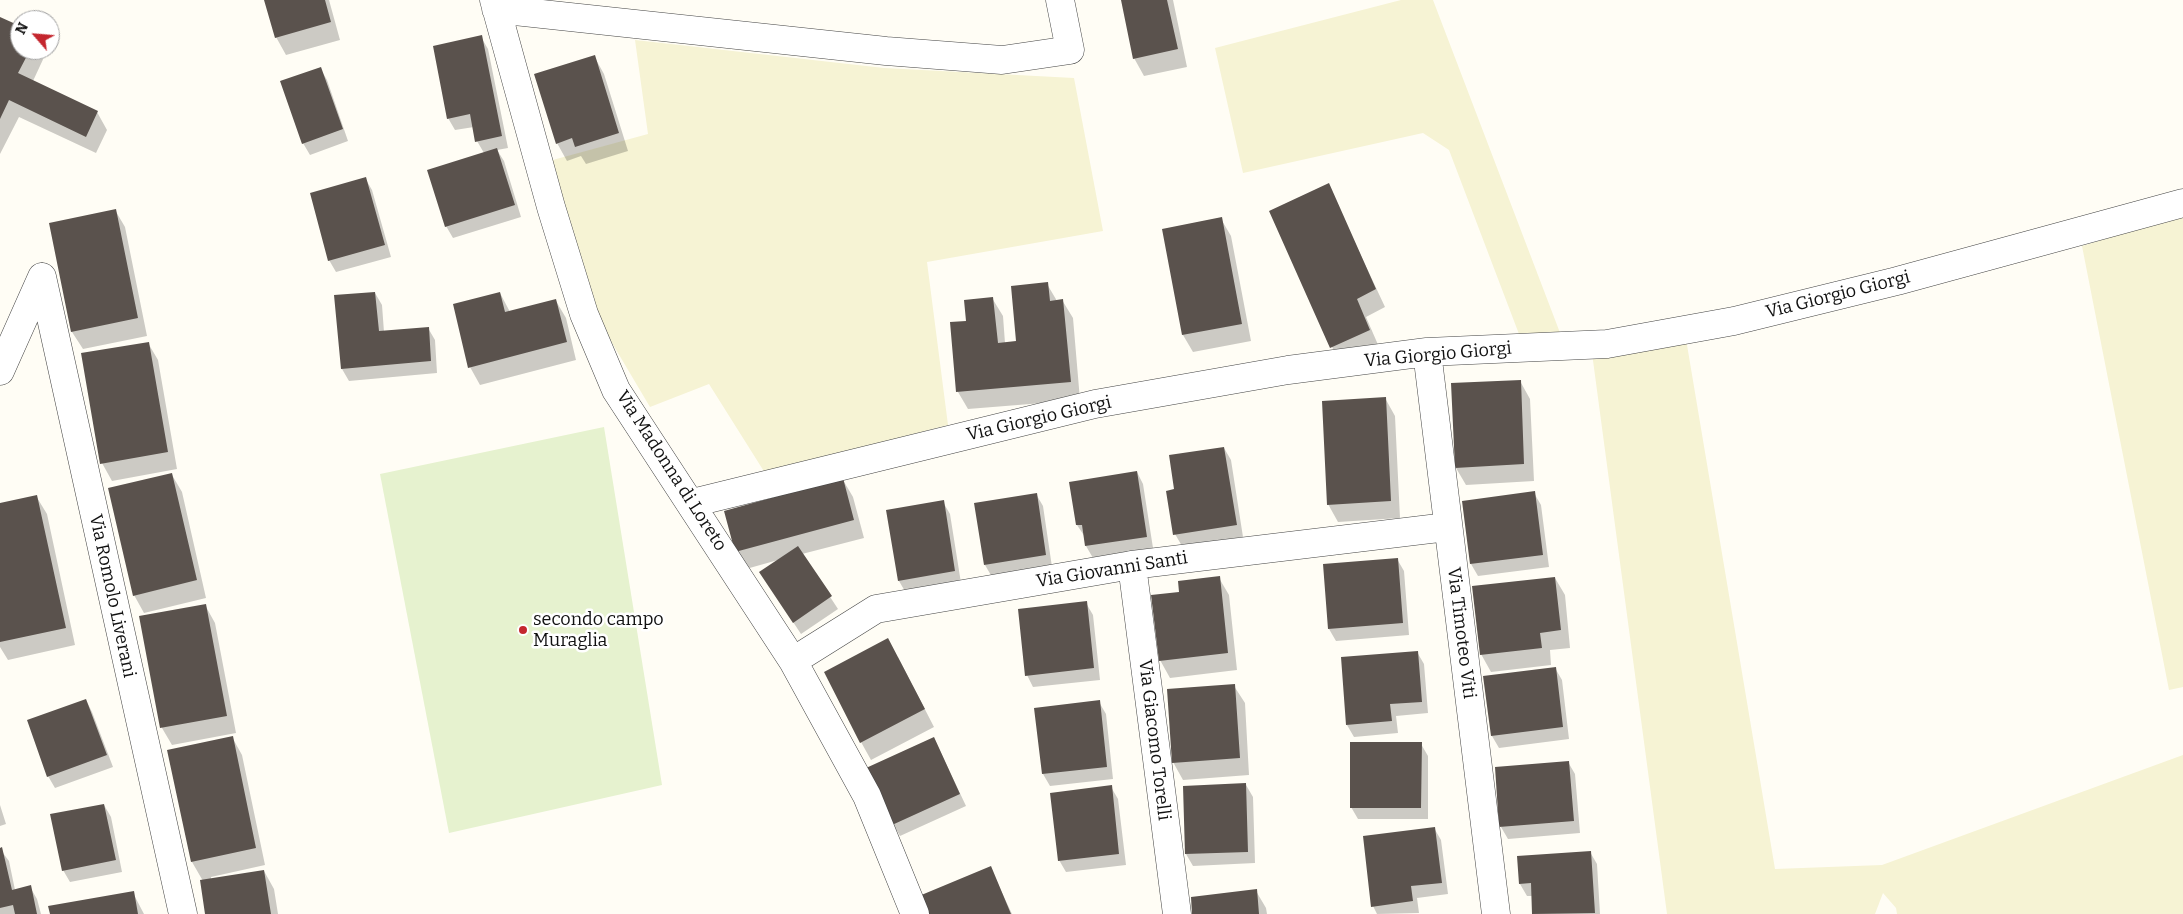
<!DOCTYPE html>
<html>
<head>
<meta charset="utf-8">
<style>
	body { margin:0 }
	#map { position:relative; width:2183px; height:914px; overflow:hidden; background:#fffdf5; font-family:Bitter,serif }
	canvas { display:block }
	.north { position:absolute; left:10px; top:10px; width:50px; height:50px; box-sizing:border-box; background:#fff; border:1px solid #a0a0a0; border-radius:50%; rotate:297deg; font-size:14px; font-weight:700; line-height:20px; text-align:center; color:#111 }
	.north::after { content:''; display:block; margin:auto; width:18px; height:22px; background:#c4262e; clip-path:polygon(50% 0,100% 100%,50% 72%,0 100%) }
</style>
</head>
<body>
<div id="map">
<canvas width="2183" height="914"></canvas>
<div class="north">N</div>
</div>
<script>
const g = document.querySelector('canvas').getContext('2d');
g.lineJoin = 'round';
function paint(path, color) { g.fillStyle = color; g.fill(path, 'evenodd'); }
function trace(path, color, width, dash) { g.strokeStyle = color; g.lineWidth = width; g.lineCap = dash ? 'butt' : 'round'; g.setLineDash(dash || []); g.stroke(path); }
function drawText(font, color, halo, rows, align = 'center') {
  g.font = font + ' Bitter,serif'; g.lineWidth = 5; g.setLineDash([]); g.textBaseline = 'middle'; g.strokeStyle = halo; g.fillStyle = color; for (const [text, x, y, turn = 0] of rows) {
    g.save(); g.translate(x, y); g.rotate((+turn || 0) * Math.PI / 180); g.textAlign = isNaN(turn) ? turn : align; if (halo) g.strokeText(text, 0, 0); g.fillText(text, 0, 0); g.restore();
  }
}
paint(new Path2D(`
	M1401,0h32l129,338 -40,4 -73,-192 -26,-17 -180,40 -28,-125z
	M635,40l249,28 190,10 29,153 -176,31 21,163 -183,48 -56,-89 -59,23 -48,-81 -53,-165 99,-27z
	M2183,215v472l-14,3 -87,-444z
	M1686,339l89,530 107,-4 301,-110v159h-286l-1,-6 -13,-15 -8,21h-208l-75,-561z`), '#f6f3d4');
paint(new Path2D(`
	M604,427l58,358 -213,48 -69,-359z`), '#e6f2cf');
paint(new Path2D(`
	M266,0h63l11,40 -54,15 -10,-18z
	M1122,0h51l14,67 -43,9 -10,-18z
	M0,18l20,10v22h25l1,3 -13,28 64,31 10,18 -11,23 -77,-36 -19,37z
	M481,37l7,12 20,99 -11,2 7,11 17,56 -68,21 -7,-12 38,-73 -7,-12 -3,-14 -19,3 -7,-12z
	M594,56l10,18 24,77 -42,13 -5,-8 -14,5 -10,-18z
	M320,68l7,12 21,61 -38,14 -7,-12z
	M365,178l7,12 19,67 -55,15 -7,-12z
	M1328,185l57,122 -19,10 13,30 -37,18 -10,-18z
	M115,210l10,17 22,109 -64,13 -11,-17 -21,-108z
	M1221,219l10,17 20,105 -58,11 -10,-17 -20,-105z
	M1047,284l10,17 5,-1 11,18 7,82 -112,9 -10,-17 -7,-69 16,-1 25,-24 11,18 2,27 12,-1z
	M375,293l7,12 2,27 44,-4 7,12 2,33 -88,8 -7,-12 -7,-72z
	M500,293l10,19 46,-11 10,17 10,42 -96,25 -10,-18z
	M148,343l10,17 19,109 -65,12 -10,-18z
	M1520,381l10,18 4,82 -68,4 -10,-17z
	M1385,398l10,18 5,102 -62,4 -10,-18z
	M1224,448l7,12 12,77 -61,9 -7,-12v-44z
	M1137,472l6,12 10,64 -60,10 -7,-12 -1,-9 -8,-12z
	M172,475l10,17 24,106 -62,15 -10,-18z
	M843,480l10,17 11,41 -62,16 36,55 -37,25 -33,-50 10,-24 -32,9 -10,-18z
	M1534,493l7,12 8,62 -71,9 -7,-12 -8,-62z
	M1036,494l7,12 9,61 -60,10 -7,-12z
	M36,496l11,18 28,131 -67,15 -8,-13v-143z
	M943,502l7,12 11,69 -55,10 -7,-12z
	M1397,559l7,12 5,64 -73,6 -7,-12z
	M1219,578l10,17 8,75 -67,8 -10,-18 21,-67z
	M1555,578l10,17 5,53 -20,2 1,15 -60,7 -10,-18z
	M1086,603l7,12 7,65 -67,7 -6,-12z
	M205,605l10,18 21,110 -64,12 -10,-17 -21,-111z
	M1417,652l7,12 4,49 -32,3 2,17 -44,4 -7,-12z
	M898,657l36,70 -63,33 -10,-18z
	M1555,668l7,12 7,59 -70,9 -7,-12 -7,-59z
	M1234,686l11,17 4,72 -66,5 -10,-18z
	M86,700l6,12 21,55 -58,21 -7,-12z
	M1099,702l7,12 7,65 -63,7 -7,-12 -7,-65z
	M232,737l10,18 23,110 -54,12v2l53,-8 10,18 4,25h-72l-3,-33 -11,-19z
	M934,738l32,68 -66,30 -7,-12z
	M1421,744l7,12v63h-70l-7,-12z
	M1568,762l7,12 5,59 -72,6 -7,-12z
	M1246,785l7,12 2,66 -62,3 -7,-12z
	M1111,787l7,12 8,66 -60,7 -7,-12z
	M0,805l6,19 -6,2z
	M104,805l7,12 11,55 -52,10 -7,-12z
	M1434,828l7,12 7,54 -31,4 2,15 -42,1 -4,-8z
	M0,849l9,12 6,29 15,-3 7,12 4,15h-41z
	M1590,852l7,12 3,50h-67l-1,-18h-5l-7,-12 -2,-27z
	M990,867l22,47h-84z
	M1256,891l10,17 1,6h-73z
	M133,893l11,21h-93z`), '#0003');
paint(new Path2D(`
	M264,0h61l6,22 -56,16z
	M1121,0h46l11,49 -45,10z
	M0,17l20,9v24h10l-12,23 80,38 -12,26 -77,-37 -9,19z
	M482,35l20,101 -27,6 -5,-28 -23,5 -14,-73z
	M595,55l24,78 -44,14 -3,-9 -16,6 -22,-70z
	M321,67l22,62 -41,15 -22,-63z
	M497,148l18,57 -70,22 -18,-57z
	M366,177l19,68 -57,16 -18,-68z
	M1329,183l47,106 -19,10 13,31 -40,18 -61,-137z
	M116,209l22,109 -67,14 -22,-109z
	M1222,217l20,107 -60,11 -20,-106z
	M1048,282l2,19 13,-2 8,83 -115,10 -6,-70 16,-1 -2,-21 29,-3 5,46 18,-2 -5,-55z
	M375,292l4,39 50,-4 2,34 -90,8 -7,-74z
	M500,292l5,20 51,-13 11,43 -99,26 -15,-64z
	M149,342l19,110 -68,12 -19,-111z
	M1521,380l3,84 -69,4 -4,-85z
	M1386,397l5,104 -64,4 -5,-104z
	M1224,447l13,78 -64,10 -7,-44 8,-2 -5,-34z
	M1137,471l10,66 -62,9 -3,-21h-6l-7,-43z
	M172,473l25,107 -64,16 -25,-108z
	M843,478l11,42 -119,32 -11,-41z
	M1535,491l8,64 -73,9 -8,-63z
	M1037,493l9,62 -62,10 -10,-62z
	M37,495l29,133 -66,14v-139z
	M944,500l11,71 -57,10 -12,-71z
	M798,546l34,50 -39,27 -34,-51z
	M1398,558l5,65 -75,6 -5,-65z
	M1220,576l8,77 -69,8 -8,-66 28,-3 -1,-11z
	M1555,577l6,53 -21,3 2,15 -62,7 -8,-69z
	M1087,601l7,67 -69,8 -7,-67z
	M206,604l21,112 -67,12 -21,-112z
	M888,638l37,71 -65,34 -36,-71z
	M1418,651l4,51 -32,2 2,17 -46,4 -5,-68z
	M1556,667l7,60 -72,9 -8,-60z
	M1235,684l5,74 -68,5 -5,-74z
	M86,699l21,56 -60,22 -20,-57z
	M1100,700l7,67 -65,7 -8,-66z
	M233,736l23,112 -65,14 -24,-112z
	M934,737l26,57 -68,31 -26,-57z
	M1350,742h72l-1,66h-71z
	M1569,761l5,60 -75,6 -4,-60z
	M1246,783l2,69 -63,2 -2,-68z
	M1112,785l7,69 -61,7 -8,-68z
	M104,804l12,56 -54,11 -12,-57z
	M1435,827l7,56 -31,3 2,15 -42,6 -8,-71z
	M2,847l10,43 19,-5 6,29h-22l-2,-9 -13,3v-60z
	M1591,851l4,62 -63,1 -1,-31 -12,1 -2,-28z
	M991,866l20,48h-85l-7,-18z
	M264,870l7,44h-66l-5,-34z
	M1257,889l2,25h-67l-1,-17z
	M134,891l4,23h-88l-2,-8z`), '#5a524d');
const minor = new Path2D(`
	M494,0l57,207 33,107 32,76 177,271 74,135 48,118
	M496,9l390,42 116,9 68,-10 -10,-50
	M42,277l141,637
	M1427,352l69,562
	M0,371l42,-94
	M692,503l403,-99 193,-34 139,-18 180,-8 127,-23 163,-40 286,-78
	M1132,565l45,349
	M793,661l83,-52 256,-44 315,-38`);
trace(minor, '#444', 29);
trace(minor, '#fff', 28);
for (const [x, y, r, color] of [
	[523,630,5,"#c4262e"]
]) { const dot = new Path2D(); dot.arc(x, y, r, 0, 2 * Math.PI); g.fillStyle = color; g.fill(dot); trace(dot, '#fff', 2); }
drawText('18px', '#111', '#fff', [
	["Via Giorgio Giorgi",1838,295,-14],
	["Via Giorgio Giorgi",1438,355,-5],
	["Via Giorgio Giorgi",1039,419,-13],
	["Via Madonna di Loreto",671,471,57],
	["Via Giovanni Santi",1112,570,-9],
	["Via Romolo Liverani",112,596,78],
	["Via Timoteo Viti",1461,633,83],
	["Via Giacomo Torelli",1154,740,83]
]);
drawText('18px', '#111', '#fff', [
	["secondo campo",533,620],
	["Muraglia",533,641]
], 'left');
</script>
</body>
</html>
